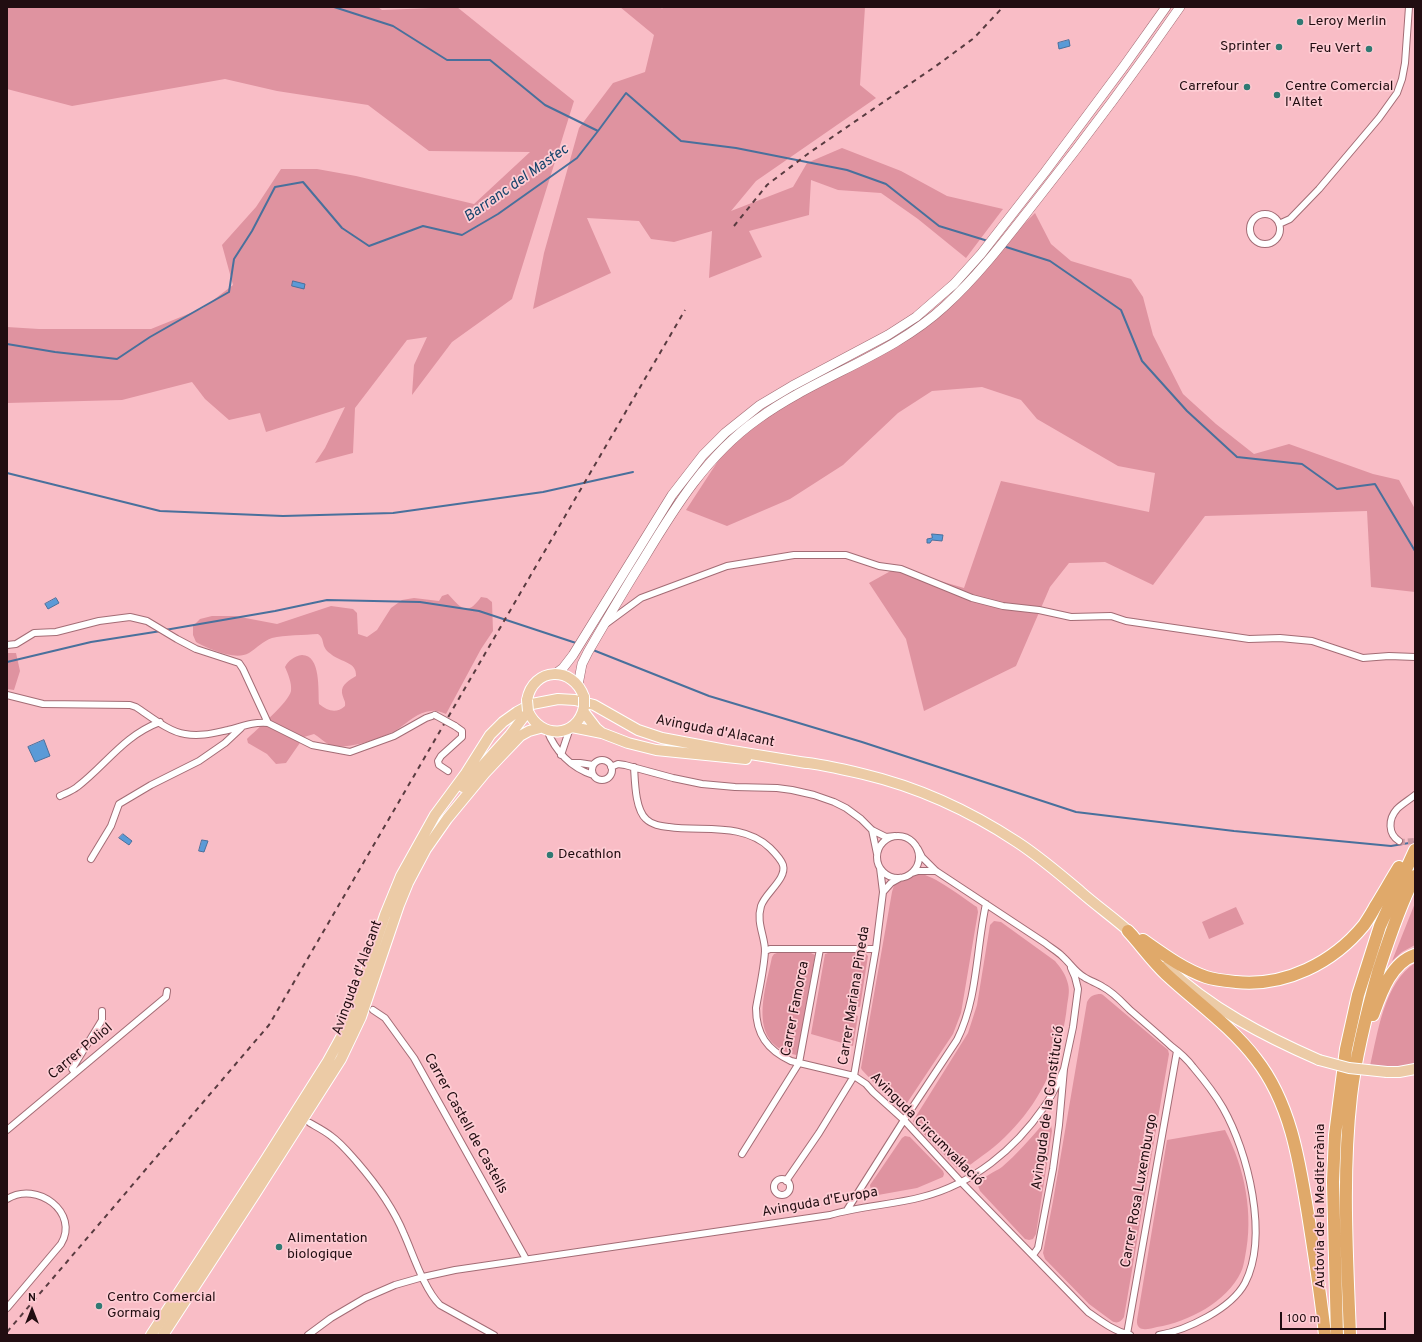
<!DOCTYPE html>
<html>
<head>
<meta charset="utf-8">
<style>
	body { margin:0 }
	#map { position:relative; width:1422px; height:1342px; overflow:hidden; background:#f9bdc6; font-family:Overpass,sans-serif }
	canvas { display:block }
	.frame { position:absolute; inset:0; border:8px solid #210d11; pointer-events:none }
	.north { position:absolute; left:12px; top:1290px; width:40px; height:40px; -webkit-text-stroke:3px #fecdd4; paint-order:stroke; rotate:0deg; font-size:11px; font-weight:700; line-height:16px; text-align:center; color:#210d11 }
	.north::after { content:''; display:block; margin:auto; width:14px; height:18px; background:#210d11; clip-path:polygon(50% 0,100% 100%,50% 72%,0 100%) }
	.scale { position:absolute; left:1280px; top:1312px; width:106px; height:18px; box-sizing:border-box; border:2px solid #210d11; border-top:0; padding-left:5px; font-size:12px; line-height:14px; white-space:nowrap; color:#210d11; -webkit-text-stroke:3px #fecdd4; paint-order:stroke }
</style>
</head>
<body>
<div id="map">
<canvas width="1422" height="1342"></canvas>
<div class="frame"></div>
<div class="north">N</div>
<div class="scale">100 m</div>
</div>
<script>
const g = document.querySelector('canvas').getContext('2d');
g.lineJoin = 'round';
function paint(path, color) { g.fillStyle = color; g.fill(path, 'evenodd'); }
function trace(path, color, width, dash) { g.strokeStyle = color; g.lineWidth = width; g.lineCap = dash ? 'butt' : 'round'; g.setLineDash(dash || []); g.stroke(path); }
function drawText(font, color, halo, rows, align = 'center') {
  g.font = font + ' Overpass,sans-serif'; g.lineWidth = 3.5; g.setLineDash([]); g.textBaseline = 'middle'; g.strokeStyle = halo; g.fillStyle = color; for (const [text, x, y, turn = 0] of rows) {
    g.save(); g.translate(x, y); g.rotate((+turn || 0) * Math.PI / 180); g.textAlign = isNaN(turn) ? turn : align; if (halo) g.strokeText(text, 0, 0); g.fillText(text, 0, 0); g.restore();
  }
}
paint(new Path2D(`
	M7,7h371l4,3 75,-3 117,94 -62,198 -60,43 -40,53 2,-30 13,-28 -20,3 -52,68 -2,45 -38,10 10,-15 20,-41 -79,25 -6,-19 -31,7 -24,-21 -13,-17 -70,18 -115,3v-76l32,2h112l52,-21 30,-23 -11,-40 34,-38 25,-38h36l39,7 118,28 56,-52 -101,-1 -61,-46 -91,-14 -52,-12 -153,27 -65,-17z
	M620,7h41l1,2 1,-2h202l-5,78 16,13 -120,83 -25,30 62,-24 14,-24 35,-15 59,23 46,25 56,13 -37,49 -48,-39 -37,-26 -43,-3 -27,-10 -2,35 -60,16 13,26 -53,21 3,-47 -38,11 -23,-3 -12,-18 -52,-3 24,55 -78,36 11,-56 35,-125 34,-45 32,-11 9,-37z
	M1035,213l16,31 20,17 60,18 12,18 10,38 30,59 33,30 38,30 35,-10 84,30 26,6 16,29v83l-44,-5 -4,-76 -162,5 -52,69 -48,-23 -36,1 -19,24 -34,79 -92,45 -18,-72 -37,-56 27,-15 68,20 37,-107 148,31 6,-39 -37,-7 -81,-47 -16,-19 -39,-13 -50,4 -34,22 -55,52 -53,34 -63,27 -41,-16 47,-72 52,-37 138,-77z
	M448,594c13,14 19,23 33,3l6,1 5,4 1,29 -12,18 -35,65c-5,-2 -10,-4 -15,-3 -13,1 -23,11 -33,18 -14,9 -53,22 -68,16 -6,-3 -11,-8 -16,-11l-10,3 -18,26 -10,1 -9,-10 -19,-11 -1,-4c9,-9 42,-37 44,-48 1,-8 -3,-17 -6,-24 3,-6 9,-11 17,-12 19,0 16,35 17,49 9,7 17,10 26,2 1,-5 -2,-7 -3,-13 -1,-9 8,-13 14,-17 1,-14 -15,-14 -24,-21 -2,-2 -6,-4 -7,-7 -3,-5 -1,-10 -7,-14 -13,1 -34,1 -46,4 -9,3 -15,10 -23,15 -14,8 -40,-4 -53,-11l-3,-7v-9l7,-7 12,-3h23l42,8 54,-18 22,3 4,4 1,21 9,3 10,-7 14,-22 11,-8 12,-2 25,3 3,-5z
	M7,653h9l4,18 -6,19 -7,-1z
	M918,874c12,-2 47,25 59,33l1,5 -17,101 -8,21 -50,75 -6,-2 -35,-37 -1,-2 31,-176 2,-7z
	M1415,903v42l-13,7 -10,9z
	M1236,907l8,17 -35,15 -7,-17z
	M994,921l7,1 54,39c6,7 11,14 13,23 2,7 0,15 -1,22 -4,38 -18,79 -43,110 -12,15 -26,29 -42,40 -6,4 -13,11 -20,13l-5,-1 -42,-43 -2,-4 55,-88 9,-28 13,-80z
	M831,952h33l4,4 -8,51h-3l-2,8 3,1 -5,30 -42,-12 14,-80z
	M777,953h34l4,2 -17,98 -2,2c-50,-11 -31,-63 -24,-98l2,-3z
	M1415,963v102l-27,2 -18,-1c8,-34 14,-83 45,-103z
	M1101,994l2,1 65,55 1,4 -45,263c-3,5 -7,7 -12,4l-23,-17 -44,-45 -2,-6 10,-52 34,-199c3,-6 7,-8 14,-8z
	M1047,1123l4,2 1,6 -16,103 -3,5 -4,1 -4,-1 -45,-48 -2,-5c3,-9 17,-14 24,-19 15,-13 28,-28 41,-43z
	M1225,1130c20,38 29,85 20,127 -1,5 -2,11 -4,15 -14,30 -53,50 -84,55 -8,2 -21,6 -20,-7l30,-180z
	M905,1136l5,1 33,34 1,3 -1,3 -26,11 -39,7 -4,-1 -3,-3 -1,-6 32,-47z`), '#df93a0');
const water = new Path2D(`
	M1069,40l1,6 -11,3 -1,-6z
	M293,281l12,3 -1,5 -12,-3z
	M932,534l11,1 -1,6 -10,-1 -2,3h-3v-4l5,-1z
	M56,598l3,5 -11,6 -3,-5z
	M44,740l6,16 -15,6 -7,-15z
	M123,834l9,7 -3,4 -10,-7z
	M202,840l6,1 -4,11 -5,-1z`);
paint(water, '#5a9ad7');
trace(water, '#49709c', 1);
trace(new Path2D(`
	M334,7l59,19 54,34h43l55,45 53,26 28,-38 55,48 55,7 111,22 39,14 53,42 49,15
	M1003,246l47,15 71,49 21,51 45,50 50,46 65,7 35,25 38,-5 40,67
	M7,344l48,8 62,7 33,-22 79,-45 5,-33 18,-28 23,-44 28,-5 39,46 27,18 54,-20 39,9 36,-21 79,-56 21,-27
	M7,473l153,38 123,5 110,-3 150,-21 90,-20
	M165,630l110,-19 52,-11 93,2 59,9 97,32
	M593,650l116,46 153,46 214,70 158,19 157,15 24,-4
	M7,662l84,-20 70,-11`), '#49709c', 2);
trace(new Path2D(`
	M1399,841l4,1 12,-1`), '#ce9aa2', 6, [6, 3]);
const street = new Path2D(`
	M1250 229a15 15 0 1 1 30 0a15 15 0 1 1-30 0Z
	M1279,224l11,-5 29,-30 60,-71 18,-25 5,-14 3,-16 4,-56
	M607,623l34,-25 86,-32 67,-11h52l33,11 22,3 71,29 31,8 36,4 32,7 40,-1 15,5 123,18 31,-1 32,3 51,17 26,-2 26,1
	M7,645l9,-1 18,-11 22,-1 43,-11 31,-4 17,4 30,18 19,10 43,14 4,6 25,54 44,22 38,7 44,-16 32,-18 9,-3
	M7,695l36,9 87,1 6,2c14,9 33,25 49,27 15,3 29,-1 43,-4 16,-4 23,-8 40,-7
	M547,730c8,21 24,38 46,45
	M561,755l9,-27
	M592 770a10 10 0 1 1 20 0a10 10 0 1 1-20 0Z
	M571,763h9l13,2
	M611,767l7,-3 7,1 48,13 29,6 33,3 42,1 15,2 22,5 20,7 12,6 15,11 11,11 14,7 9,-1
	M634,767c1,14 1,42 12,52 6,6 15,7 23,8 33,5 74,-5 101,21 5,5 11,11 13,17 4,14 -18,28 -22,41 -5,17 4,30 4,45 -1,19 -6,39 -9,57 0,26 11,42 35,53l63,15 12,8 7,8 31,28 57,62 127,130c14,10 26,19 42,23
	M448,771l-9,-6 -1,-4 3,-5 21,-19v-6l-7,-5
	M60,796c6,-3 12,-5 17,-9 29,-22 46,-51 83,-65
	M872,830l5,24
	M877 857a21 21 0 1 1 42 0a21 21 0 1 1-42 0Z
	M1399,841c-11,-7 -11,-22 -2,-32 5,-5 12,-9 18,-14
	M918,849l4,8 14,14 109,72c6,5 12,8 17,13 8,7 13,16 22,21 6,4 13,6 19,10 10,5 19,15 27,23 14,12 28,24 41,36 8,6 16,13 22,21 11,13 22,27 30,41 25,44 46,128 22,175 -14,26 -58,47 -86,52
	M91,859l20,-33 8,-22 32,-19 48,-24 26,-18 16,-15
	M880,868l3,24 8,-9 9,-5
	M912,873l6,-2h18
	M765,951l5,-2h105
	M373,1010l12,8 29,40 112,201
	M75,1073l-3,-4 30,-49v-9
	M310,1123c7,4 15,8 21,13 10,7 18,17 26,26 19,22 36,45 47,72 9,20 20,55 36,71l54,30
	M7,1130l159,-133 1,-6
	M742,1154l57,-91 21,-114
	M774 1187a8 8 0 1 1 16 0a8 8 0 1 1-16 0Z
	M786,1181l33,-48 35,-57 22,-128 7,-56
	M7,1199c30,-19 73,14 54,45l-54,64
	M847,1210l57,-90 53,-80c21,-42 19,-91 29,-136
	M1033,1255l5,-7 15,-79 6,-44 5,-56 9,-42 5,-38 -3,-12 -4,-9
	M1127,1334l50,-283
	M308,1335l23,-17 34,-20 30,-13 28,-8 32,-7 375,-55c30,-9 62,-10 92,-18 51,-13 93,-48 122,-90 9,-12 14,-25 20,-38`);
const secondary = new Path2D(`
	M555,674l8,-6 10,-13 99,-160 31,-40 22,-22 35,-28 32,-19 96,-51 28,-18 38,-33 27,-30 64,-82 79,-106 42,-59
	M578,685l4,-21 6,-12c18,-31 36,-62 55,-92 32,-53 64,-105 115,-141 59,-43 133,-63 187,-113 36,-33 64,-71 94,-109 49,-62 96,-125 141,-190`);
const primary = new Path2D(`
	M527,700c6,-33 46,-35 57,-3
	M528,711c12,28 49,28 56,-4
	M583,711l13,17 6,5
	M572,727l30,6 26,10 28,7 90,9
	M800,762c21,2 42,7 63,12 55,13 107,37 154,68 23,15 44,33 64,50 17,15 36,28 52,43
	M463,787l47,-52 18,-24
	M1166,966c44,42 98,70 153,94
	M1387,1072h12l16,-3
	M151,1335l115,-176 62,-98 16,-29 8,-19 33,-98 16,-39 34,-61 31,-42 24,-38 13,-13 14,-10 15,-8 26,-5 17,1 19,5 44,25 24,8 64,12 80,13
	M163,1335l92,-141 86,-135 20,-42 38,-112 9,-22 18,-34 21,-30 38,-46 16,-17 19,-20 9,-5 11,-3`);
const highway = new Path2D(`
	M1128,931c13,14 24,30 38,43 30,28 65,52 90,85 36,46 44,107 53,162 6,38 12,76 16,114
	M1143,940c20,14 40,29 63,37 9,3 20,4 30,5 49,5 97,-19 128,-57 4,-6 8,-12 11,-18 8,-13 16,-27 24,-40
	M1373,1015c8,-22 18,-52 42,-60
	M1337,1335l-4,-153 2,-47 11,-86 12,-54 22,-69 35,-76
	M1350,1335c-3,-79 -8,-160 1,-239 5,-43 16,-85 28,-127 10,-31 21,-64 36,-93`);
trace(street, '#a36c75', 8);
trace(secondary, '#a36c75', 10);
trace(primary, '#fff', 12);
trace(highway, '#fff', 14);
trace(street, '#fff', 6);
trace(secondary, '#fff', 9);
trace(primary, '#eccba6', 10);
trace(highway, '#e0a96a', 12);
trace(new Path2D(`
	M734,226l33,-41 42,-32 127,-87 38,-28 29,-31
	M7,1332l262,-307 416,-715`), '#593b40', 2, [5, 5]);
const streetBridge = new Path2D(`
	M435,715l20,11`);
const primaryBridge = new Path2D(`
	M584,697v10
	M527,700l1,11
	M1319,1060l30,8 38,4`);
trace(streetBridge, '#a36c75', 8, []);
trace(primaryBridge, '#fff', 12, []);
trace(streetBridge, '#fff', 6);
trace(primaryBridge, '#eccba6', 10);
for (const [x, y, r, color] of [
	[1300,22,4,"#307973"],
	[1279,47,4,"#307973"],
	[1369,49,4,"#307973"],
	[1247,87,4,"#307973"],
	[1277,95,4,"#307973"],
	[550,855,4,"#307973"],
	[279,1247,4,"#307973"],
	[99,1306,4,"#307973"]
]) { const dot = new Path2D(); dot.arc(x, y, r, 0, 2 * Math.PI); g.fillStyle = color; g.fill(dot); trace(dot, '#fecdd4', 1.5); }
drawText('14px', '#210d11', '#fecdd4', [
	["Leroy Merlin",1308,22],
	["Sprinter",1271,47,"right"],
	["Feu Vert",1361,49,"right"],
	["Carrefour",1239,87,"right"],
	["Centre Comercial",1285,87],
	["l'Altet",1285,103],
	["Decathlon",558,855],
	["Alimentation",287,1239],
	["biologique",287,1255],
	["Centro Comercial",107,1298],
	["Gormaig",107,1314]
], 'left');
drawText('14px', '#210d11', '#fecdd4', [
	["Avinguda d'Alacant",715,732,11],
	["Avinguda d'Alacant",358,978,-70],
	["Carrer Mariana Pineda",855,996,-81],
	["Carrer Famorca",796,1009,-79],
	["Carrer Poliol",81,1052,-40],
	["Avinguda de la Constitució",1049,1108,-82],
	["Carrer Castell de Castells",465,1124,61],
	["Avinguda Circumval·lació",926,1130,45],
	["Carrer Rosa Luxemburgo",1140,1191,-80],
	["Avinguda d'Europa",820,1203,-10],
	["Autovia de la Mediterrània",1321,1206,-90]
]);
drawText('italic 15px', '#16446c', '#fecdd4', [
	["Barranc del Mastec",517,184,-35]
]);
</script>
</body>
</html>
